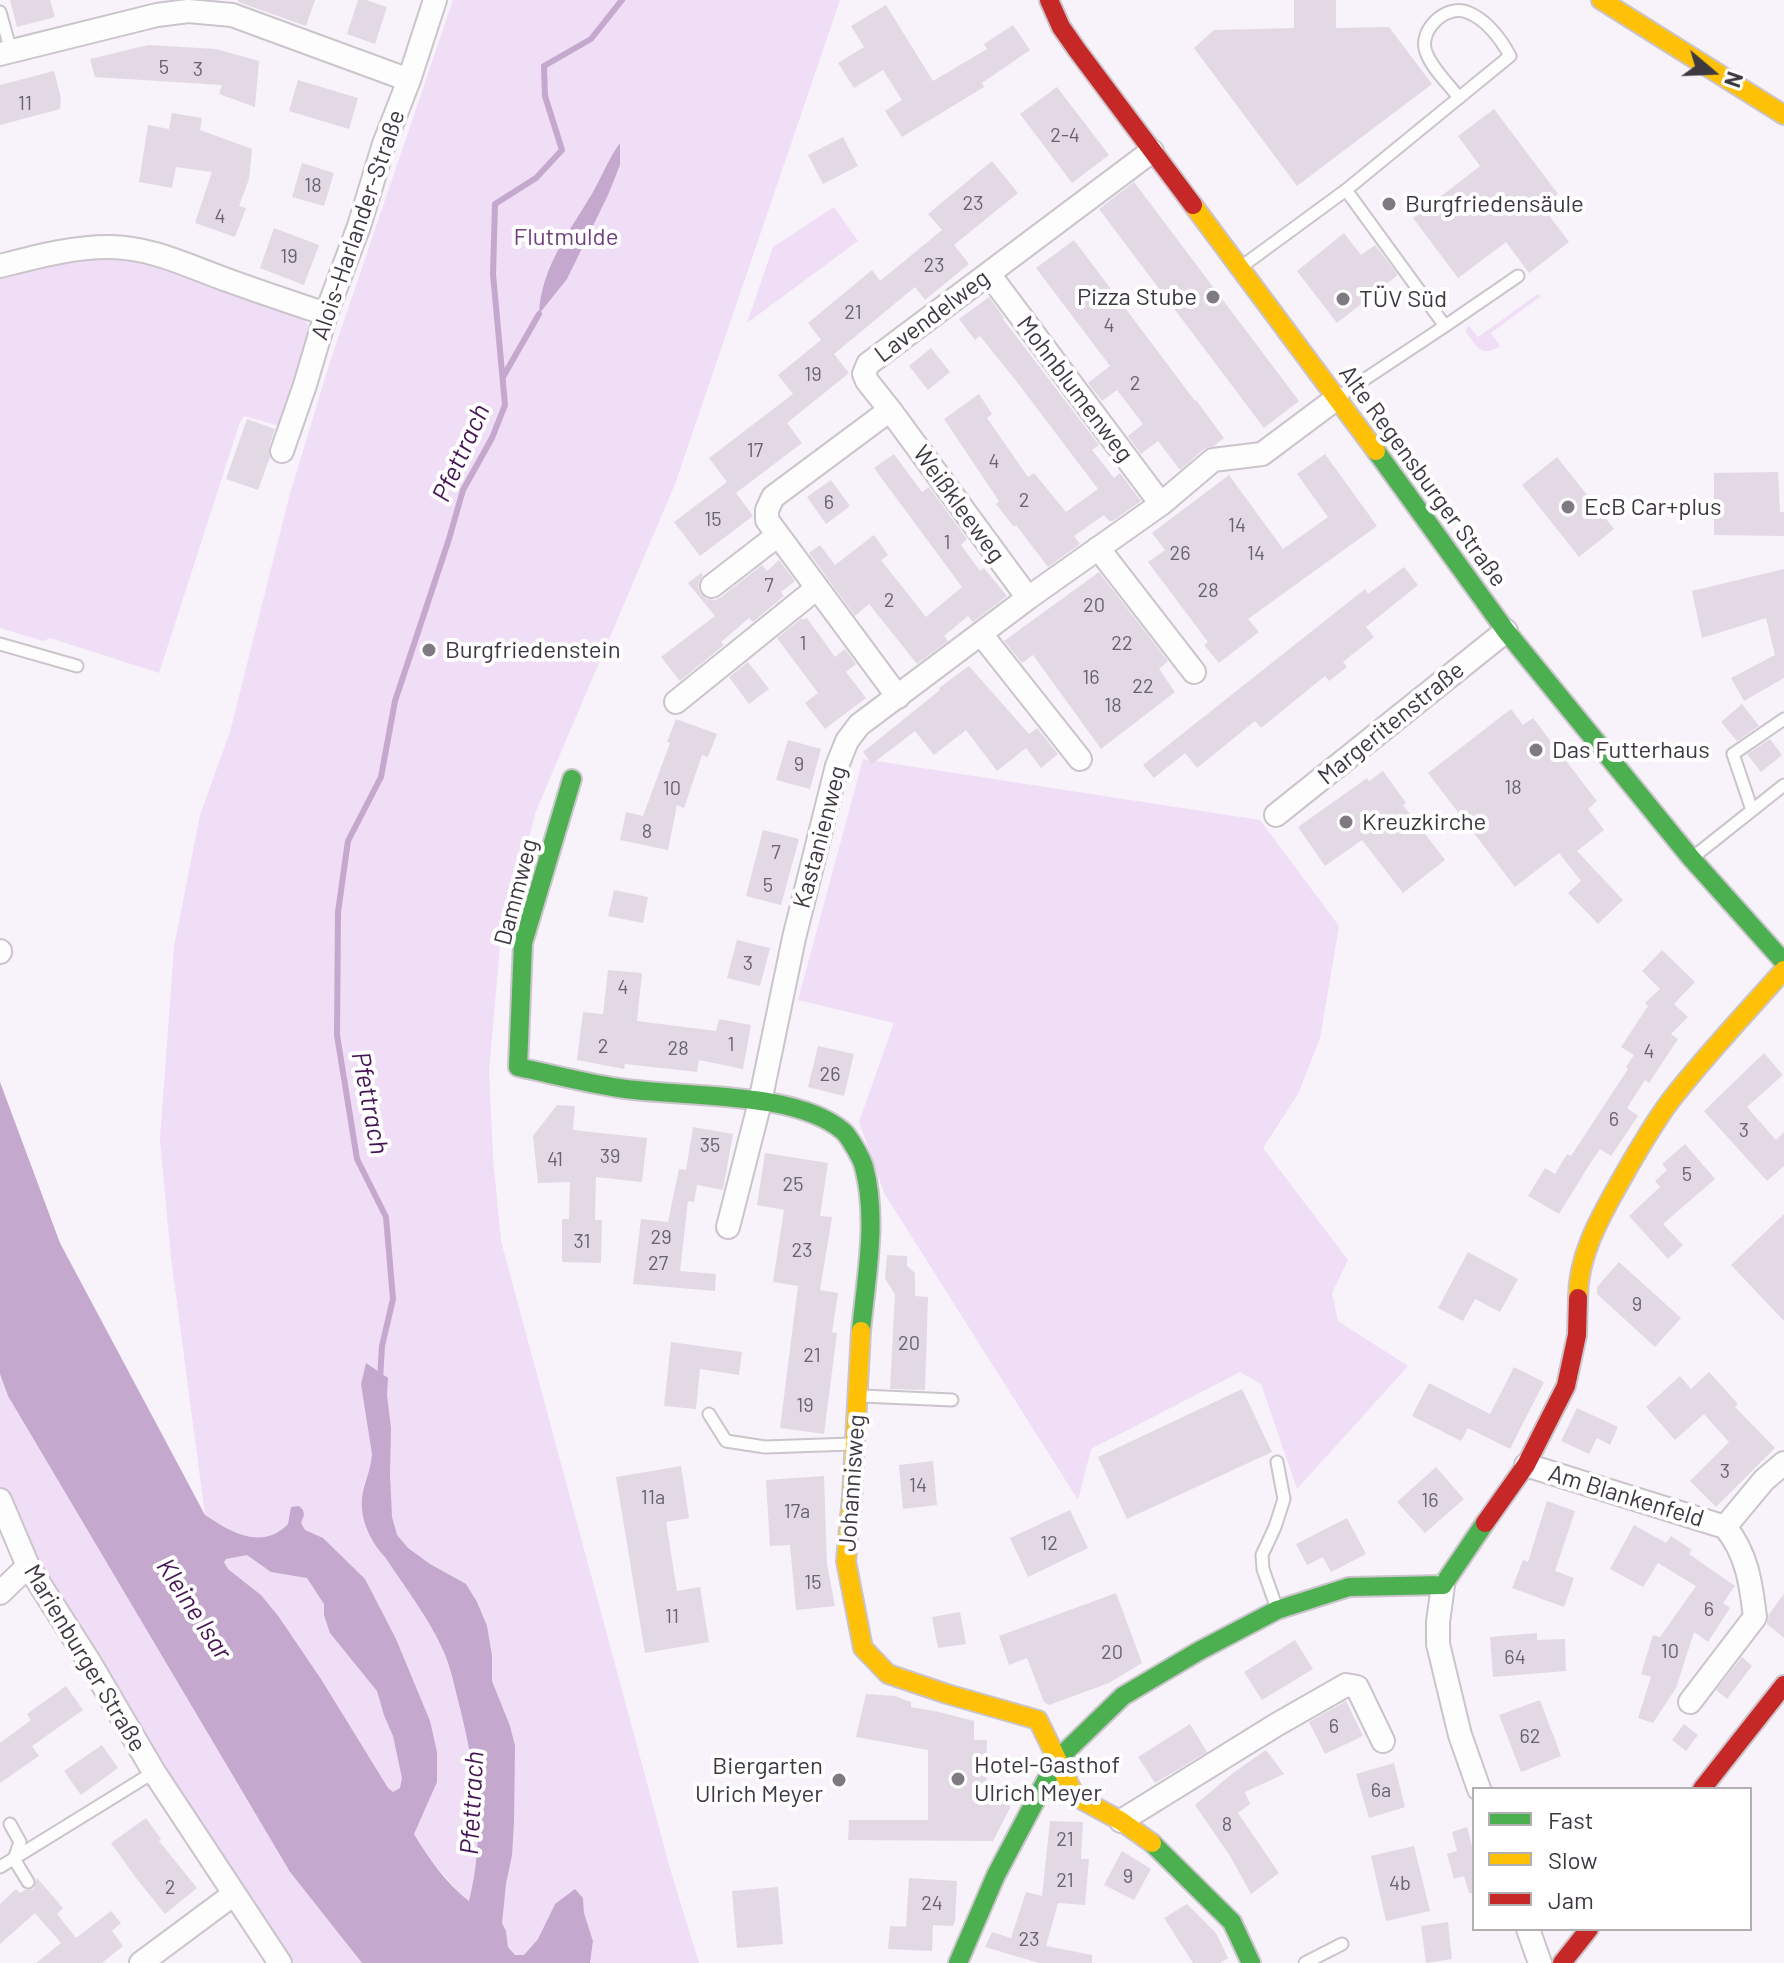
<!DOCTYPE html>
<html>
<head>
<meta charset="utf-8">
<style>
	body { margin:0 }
	#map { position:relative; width:1784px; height:1963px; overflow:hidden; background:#f8f2fa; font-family:Barlow,sans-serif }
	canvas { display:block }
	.legend { position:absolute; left:1472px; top:1787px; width:280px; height:144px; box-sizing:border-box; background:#fff; border:2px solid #b2afb3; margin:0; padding:10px 14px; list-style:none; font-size:24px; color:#3e3840 }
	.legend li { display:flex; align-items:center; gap:16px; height:40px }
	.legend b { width:40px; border:2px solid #b2afb3 }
	.north { position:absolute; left:1672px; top:32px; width:80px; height:80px; -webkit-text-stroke:6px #fff; paint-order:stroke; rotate:109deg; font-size:22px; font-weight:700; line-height:32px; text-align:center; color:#3e3840 }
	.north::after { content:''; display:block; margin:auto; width:28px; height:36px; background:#3e3840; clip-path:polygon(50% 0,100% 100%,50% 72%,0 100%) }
</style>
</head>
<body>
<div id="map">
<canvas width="1784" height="1963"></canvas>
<ul class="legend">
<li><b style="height:10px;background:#4caf50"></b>Fast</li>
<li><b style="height:10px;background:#ffc107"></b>Slow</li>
<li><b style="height:10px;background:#c62828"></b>Jam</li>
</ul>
<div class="north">N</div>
</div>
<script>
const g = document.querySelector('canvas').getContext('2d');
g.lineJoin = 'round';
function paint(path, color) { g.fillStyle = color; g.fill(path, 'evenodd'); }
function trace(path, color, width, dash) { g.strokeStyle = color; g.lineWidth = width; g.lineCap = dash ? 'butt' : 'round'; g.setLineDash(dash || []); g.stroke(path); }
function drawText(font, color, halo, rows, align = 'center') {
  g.font = font + ' Barlow,sans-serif'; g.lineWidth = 8; g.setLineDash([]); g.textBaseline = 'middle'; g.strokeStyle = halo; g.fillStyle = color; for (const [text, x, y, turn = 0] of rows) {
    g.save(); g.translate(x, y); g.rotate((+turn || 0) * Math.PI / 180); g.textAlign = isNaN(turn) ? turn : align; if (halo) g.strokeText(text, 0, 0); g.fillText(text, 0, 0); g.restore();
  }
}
paint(new Path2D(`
	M453,0h387l-165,484 -139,327 -36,136 -11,124 4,87 8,83 170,631 28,91h-109l3,-22 -9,-28 -1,-15 -8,-8 -20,14 -17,35 -14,16h-9l-7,-8 -2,-16 -45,-37 -31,-34 -109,-181 -42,-62 -18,-22 -33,-26 -4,-7 -19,-47 -34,-257 -11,-119 14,-192 26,-132 30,-83 59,-235 40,-132z
	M834,207l24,34 -111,82 26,-76z
	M99,253l55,10 142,49 17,18 -30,97 -39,-11 -5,9 -80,248 -109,-35 -7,3 -43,-13v-351l62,-17z
	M1538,294l3,2 -50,37 9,13c-19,12 -23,1 -34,-14l2,-7 10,12z
	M863,759l397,61 79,106 -19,112 -22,56 -35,54 85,112 -16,33 6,28 70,45 -111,123 -36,-105 -21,-12 -149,77 -13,51 -194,-307 -25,-71 35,-99 -96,-23z
	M0,1374l8,22 282,476 72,91h-82l-280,-463z`), '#efdef5');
paint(new Path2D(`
	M620,143v22l-12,30 -41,84 -28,35c2,-47 31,-83 54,-122 9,-16 16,-34 27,-49z
	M0,1082l60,161 145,272c25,17 57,36 83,9l3,-17 8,-1 4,4 1,5 -3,8 4,7 18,8 42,41 31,60 34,82 7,31v30l-23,52c15,25 32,49 55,67 17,-67 7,-127 -9,-193 -5,-19 -9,-41 -17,-58 -14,-32 -39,-64 -58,-93 -16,-17 -27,-42 -22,-65 3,-13 8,-24 9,-38l-11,-70 5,-21 22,15 -1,17 4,33 -1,47 2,42 5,18 11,13 22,16 36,20 11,18 10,24 5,29v26l18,45 5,20 -1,76 -2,33 -6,29 -4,39 4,8 2,16 7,8h9l14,-16 17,-35 20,-15 8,9 1,15 9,28 -3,22h-228l-72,-91 -282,-476 -8,-22zM247,1555l24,17 36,6 17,26v11l6,18 47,58 7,24 9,21 9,42 -2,10 -7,4 -5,-4 -67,-109 -42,-62 -18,-22 -33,-26 -4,-7 2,-3z`), '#c5a8ce');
trace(new Path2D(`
	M503,377l36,-63
	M380,1380l2,-34 11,-47 -7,-82 -29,-58 -20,-124 1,-123 10,-71 33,-64 14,-76 54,-162 14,-49 29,-52 13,-33 -12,-131 2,-70 41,-26 26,-28 -17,-54 -1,-30 47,-27 31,-39`), '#c5a8ce', 6);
paint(new Path2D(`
	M10,0h40l5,17 -38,10z
	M238,0h77l-9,26 -68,-24z
	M358,0h8l21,7 -12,37 -28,-10z
	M1294,0h42v28l53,-1 43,57 -135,102 -103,-138 20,-18 80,-2z
	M886,5l47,76 54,-32 -3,-5 29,-19 17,25 -48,33 2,4 -82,50 -17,-26 17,-11 -19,-30 -29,18 -16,-25 26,-16 -13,-21z
	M148,45l68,4 43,12 -4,46 -36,-13 3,-9 -127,-8 -5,-18z
	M54,71l7,27 -1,11 -60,16v-40z
	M298,80l60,18 -9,31 -60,-18z
	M1057,87l52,68 -37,28 -52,-69z
	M1494,109l64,85 -16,12 27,36 -40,31 -23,-31 -48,36 -45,-60 67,-52 -22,-30z
	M172,113l30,5 -2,12 52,19 -3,30 -10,27 7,2 -11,29 -40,-14 17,-51 -36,-5 -4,21 -33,-6 9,-57 21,4z
	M843,137l15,29 -35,18 -15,-29z
	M992,161l26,32 -64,52 15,19 -44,36 -10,-13 -81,67 15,19 -62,50 15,20 -66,50 17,23 -53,40 -26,-34 53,-40 -18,-24 84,-64 -15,-19 43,-35 -13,-17 64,-53 8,11 62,-51 -14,-16z
	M302,163l32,10 -10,33 -32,-9z
	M1134,182l165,219 -35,27 -165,-219z
	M274,228l45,17 -15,40 -44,-17z
	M1344,233l17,22 14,-10 23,30 -61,48 -40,-52z
	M1074,240l121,161 1,-1 28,38 -10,8 -10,3 -24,21 -22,-29 -17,13 -13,-18 15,-12 -26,-34 -15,11 -14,-18 22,-17 -74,-98z
	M989,297l15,21 -1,1 96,126 -7,5 22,28 6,-5 21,28 -28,20h-4l-5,-6 -30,21 6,8 -32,23 -32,-42 -2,2 -18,-23 3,-3 -55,-82 35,-25 13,20 -5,4 41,59 6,-4 32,39 32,-23 -81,-107 -37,-46 -5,4 -16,-21z
	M931,348l19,24 -22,18 -19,-24z
	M247,419l28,10 -6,18 1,10 -12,33 -32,-11z
	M894,454l28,38 7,-5 38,52 -6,6 19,26 4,-3 23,28 -34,26 -5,-6 -24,20 4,5 -31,23 -48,-60 -14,12 -46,-63 11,-8 15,20 39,-30 14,20 -7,5 45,57 36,-30 -88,-119z
	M1325,454l52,72 -129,93 11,13 -40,31 -15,-18 4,-3 -60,-80 17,-12 -13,-17 77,-58 54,74 45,-32 -31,-43z
	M1557,457l57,72 -35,28 -57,-72z
	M1778,472l2,40h4v24l-70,-1v-62z
	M831,480l19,26 -24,18 -19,-27z
	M779,560l16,21 -14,11 3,4 -31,26 -4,-4 -28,24 3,3 -44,36 -19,-24 54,-41 -27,-33 13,-10 2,2 -4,6 -1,6 3,7 6,5 8,1 6,-3 41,-32 5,6z
	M1404,567l14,18 -52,42 8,10 -31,25 4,5 -18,14 -4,-5 -64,52 -6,-7 -58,47 -12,-15 -31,25 -11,-13 222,-176 3,5z
	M1784,569v109l-40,23 -13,-23 44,-23 -9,-37 -64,20 -10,-47z
	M1099,572l69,89 -9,8 16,23 -74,57 -68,-94 -11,8 -18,-22z
	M802,618l1,2 4,-2 28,39 10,-8 11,15 -10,8 20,26 -41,31 -20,-26 13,-10 -41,-55z
	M748,662l21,27 -20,15 -20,-27z
	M969,666l60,68 8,-6 21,26 -17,14 -15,-20 -29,23 -31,-41 -32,25 -19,-24 -43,33 -9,-12 77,-62 -1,-2z
	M1742,704l17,22 -22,15 -16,-19z
	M1511,709l12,16 10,-7 64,83 -9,8 16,21 -27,21 46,49 -25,24 -30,-31 13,-12 -22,-28 -44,34 -87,-114z
	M676,719l41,15 -9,23 -6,-2 -18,53 -7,-3 -9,45 -48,-10 6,-28 17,4 27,-73 -3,-1z
	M1770,739l12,16 -21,17 -14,-18z
	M788,740l33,9 -11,40 -34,-9z
	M1383,771l23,32 -3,2 42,55 -42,33 -41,-53 -37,26 -27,-39 69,-49 2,3z
	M763,830l36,9 -18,66 -35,-9z
	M614,890l34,7 -5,26 -35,-7z
	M737,940l33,8 -10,38 -33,-8z
	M1662,950l33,32 -21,22 14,13 -17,17 7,5 -29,44 -4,-3 -18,28 11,8 -27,40 -11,-7 -9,13 -32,52 -31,-18 17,-28 10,6 12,-20 4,2 57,-87 -2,-2 8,-12 -13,-8 27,-41 -3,-3 15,-14 -18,-18z
	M608,970l34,3 -5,48 79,10 3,-12 32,6 -8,44 -44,-9 -2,12 -72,-8 -1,5 -47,-9 6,-48 20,2z
	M818,1046l36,8 -10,42 -36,-9z
	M1764,1053l19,22 -36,32 29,33 8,-8v34l-17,15 -63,-70z
	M557,1105l18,1 -2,24 74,8 -5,44 -46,-5 -1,43h7l-1,43 -39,-1v-43h7l1,-37 -32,1 -5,-47z
	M693,1127l40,7 -10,56 -26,-5 -3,17 -6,-1 -8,70 36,3 -1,17 -82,-7 8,-65 27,3 11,-53 7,1z
	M1685,1144l30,35 -52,45 20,21 -15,14 -39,-43 31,-29 -5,-6 12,-11 -5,-6z
	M765,1153l63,10 -8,53 12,1 -12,73 18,3 -6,39 5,1 -13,101 -44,-6 18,-142 -25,-4 11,-72 -27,-5z
	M1784,1214v107l-53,-56z
	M1468,1252l50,27 -18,33 -25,-13 -12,22 -25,-13z
	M887,1255l20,1v10l8,7v23l13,1 -3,93 -35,-1 5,-95 -10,-15z
	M1619,1262l62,56 -26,29 -58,-53v-7z
	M671,1342l71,10 -3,23 -39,-6 -4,40 -32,-3z
	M1514,1367l30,15 -34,67 -42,-21 -7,13 -49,-25 17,-33 61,31z
	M1709,1372l29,32 -3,3 40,41 -59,59 -26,-26 39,-39 -25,-28 -29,26 -29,-33 34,-31 11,13z
	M1242,1389l30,63 -145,67 -29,-62z
	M1577,1408l41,19 -8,18 -13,-7 -8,16 -28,-13z
	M933,1461l4,44 -34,4 -4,-44z
	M681,1466l8,52 -23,4 11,69 23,-4 9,55 -64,11 -29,-176z
	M1436,1467l28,32 -39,34 -28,-31z
	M824,1476l3,88 8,42 -39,4 -6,-65 -20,1 -4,-66z
	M1547,1501l28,10 -20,60 19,7 -10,29 -52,-19 11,-28 5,2z
	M1070,1510l18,38 -60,29 -18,-39z
	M1347,1518l19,36 -35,18 -8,-15 -16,8 -11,-21z
	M1634,1525l32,18 5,-7 21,14 -3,4 46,32 -12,17 7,5 -22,34 -14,-10 -18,56 -23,35 -15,-5 13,-41 -10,-3 12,-39 7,2 36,-51 -38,-23 -15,24 -33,-18z
	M1116,1593l26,70 -33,20 -60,22 -5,-3 -17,-44 -18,7 -10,-29z
	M1784,1594v44l-17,-14 2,-10z
	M960,1612l6,32 -28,4 -6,-31z
	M1537,1633v7l28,-1 1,32 -73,6 -3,-40z
	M1295,1640l18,29 -51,31 -18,-28z
	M1742,1657l10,9 -25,33 -11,-9z
	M66,1686l17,24 -51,36 7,10 -39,27v-40l31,-23 -4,-6z
	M866,1694l29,2 16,6v5l28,5 35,9v19h13l-1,63h24v5l-17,33 -145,-1 1,-20h79v-70l-72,-13z
	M1540,1700l21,56 -40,16 -22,-57z
	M1346,1701l17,35 -38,18 -16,-32z
	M1190,1724l17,28 -52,31 -17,-26z
	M1684,1724l14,11 -12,16 -14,-11z
	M102,1745l16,23 -37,27 -17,-24z
	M1266,1750l18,24 -39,18 5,12 -12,9 41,60 -28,21 -21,-38 -35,-51 38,-32z
	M1394,1763l11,44 -36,11 -13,-44z
	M146,1818l15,21 -2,2 38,47 -32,26 -29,-36 -25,-35z
	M1050,1821l33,1 -2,37h8l-4,46 -27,-2 -12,43 46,9v8h-53l-54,-16 7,-15 19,6 15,-46 16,4z
	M1467,1827l5,19h2v47h-5l-5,-17 -10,3 -7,-25 10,-3 -5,-19z
	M1414,1846l16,65 -44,10 -15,-65z
	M1122,1851l29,18 -17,31 -30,-15z
	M37,1878l26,30 -6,6 19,24 35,-27 10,12 -9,8 11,15 -21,17h-66l25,-20 -26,-30 -35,31v-40l16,-15 4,4 5,-3 8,-1z
	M909,1878l48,3 -2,40 -2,5 -20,-1 -1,26 -44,-2 2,-23 16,1z
	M778,1887l5,57 -46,4 -5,-57z
	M1187,1904l29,29 12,25 -8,5h-27l-29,-45z
	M1448,1922l4,37 -26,4 -5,-37z`), '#e2d9e5');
const lane = new Path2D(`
	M0,12l11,39
	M1346,190l164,-134c-9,-17 -24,-37 -43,-44 -22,-8 -49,19 -41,40 6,17 23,32 33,46
	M1241,267l105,-77 99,136 -104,69
	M1445,326l73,-50
	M0,644l77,22
	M1752,810l-19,-56 51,-35
	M1692,858l92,-73
	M862,1396l90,4
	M709,1414l17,27 39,6 86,-3
	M1276,1606l-13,-37 -1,-14 13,-28 9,-28 -7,-37
	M10,1824l10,18 -6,17 14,23
	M0,1867l154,-95
	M1305,1963l37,-19`);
const street = new Path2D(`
	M0,54l157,-39 31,-4 44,4 177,65
	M0,266c35,-9 72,-19 109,-19 42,0 79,19 118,33 33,12 66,23 99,34
	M989,274l172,230
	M890,410l138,188
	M282,451l23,-66 21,-71 33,-88 25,-82 25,-64 26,-80
	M1098,548l96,124
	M712,586l66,-51
	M981,634l99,125
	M898,697l-131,-177v-10l6,-13 117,-87 -23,-29 -3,-7 4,-10 284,-213
	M676,702l141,-114
	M1276,815l230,-184
	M0,951v1
	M728,1227l32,-125 34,-164 43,-172 10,-25 12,-16 169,-127 133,-94 52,-44 49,-6 75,-56
	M1526,1465l199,62c22,26 26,57 30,90l-65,85
	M0,1500l28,66 62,97 64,109 126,191
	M1725,1527l39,-47 20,-17
	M1443,1585l-5,37v22l22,91 19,54
	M0,1593l28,-27
	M1121,1821l155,-96 70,-40 11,2 26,54
	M1528,1929l12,34
	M141,1963l93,-69`);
const fast = new Path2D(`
	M1376,451l130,180 185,227 93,104
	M572,779l-49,164 -5,124c34,7 67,16 101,21 63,10 176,2 224,43 6,5 19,28 21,36 14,52 2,111 -3,164
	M1152,1843l80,79 19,41
	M958,1963l38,-88 61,-115 66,-64 76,-45 78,-41 72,-23 94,-2 42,-62`);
const slow = new Path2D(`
	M1601,0l183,115
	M1193,205l183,246
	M1578,1298c0,-40 19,-75 38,-109 17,-30 34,-61 55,-89 35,-45 75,-87 113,-130
	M861,1331l-9,166 -6,64 17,87 25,26 59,20 91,26 37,76 46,25 31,22`);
const jam = new Path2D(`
	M1049,0l12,27 16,23 116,155
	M1485,1523l41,-58 40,-79 11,-51 1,-37
	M1702,1789l82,-104
	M1562,1963l27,-34`);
trace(lane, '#cac4cb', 15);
trace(street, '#cac4cb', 26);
trace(fast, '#cac4cb', 22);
trace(slow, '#cac4cb', 22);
trace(jam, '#cac4cb', 22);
trace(lane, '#fefdfe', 11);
trace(street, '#fefdfe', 22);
trace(fast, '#4caf50', 18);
trace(slow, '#ffc107', 18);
trace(jam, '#c62828', 18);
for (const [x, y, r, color] of [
	[1389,204,8,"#7f7981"],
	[1213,297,8,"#7f7981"],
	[1343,299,8,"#7f7981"],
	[1568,507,8,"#7f7981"],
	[429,650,8,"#7f7981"],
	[1536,750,8,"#7f7981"],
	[1346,822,8,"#7f7981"],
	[958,1779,8,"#7f7981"],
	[839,1780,8,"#7f7981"]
]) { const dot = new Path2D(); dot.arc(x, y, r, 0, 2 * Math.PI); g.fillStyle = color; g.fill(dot); trace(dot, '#fff', 3); }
drawText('20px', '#6a636c', null, [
	["5",164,67],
	["3",198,69],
	["11",25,103],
	["2-4",1065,135],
	["18",313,185],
	["23",973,203],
	["4",220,216],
	["19",289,256],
	["23",934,265],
	["21",853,312],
	["4",1109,325],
	["19",813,374],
	["2",1135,383],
	["17",755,450],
	["4",994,461],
	["2",1024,500],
	["6",829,502],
	["15",713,519],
	["14",1237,525],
	["1",947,542],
	["26",1180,553],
	["14",1256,553],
	["7",769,585],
	["28",1208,590],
	["2",889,600],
	["20",1094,605],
	["1",803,643],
	["22",1122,643],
	["16",1091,677],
	["22",1143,686],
	["18",1113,705],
	["9",799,764],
	["18",1513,787],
	["10",672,788],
	["8",647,831],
	["7",776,852],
	["5",768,885],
	["3",748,963],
	["4",623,987],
	["1",731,1044],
	["2",603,1046],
	["28",678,1048],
	["4",1649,1051],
	["26",830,1074],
	["6",1614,1119],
	["3",1744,1130],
	["35",710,1145],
	["39",610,1156],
	["41",555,1159],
	["5",1687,1174],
	["25",793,1184],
	["29",661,1237],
	["31",582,1241],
	["23",802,1250],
	["27",658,1263],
	["9",1637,1304],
	["20",909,1343],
	["21",812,1355],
	["19",805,1405],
	["3",1725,1471],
	["14",918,1485],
	["11a",653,1497],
	["16",1430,1500],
	["17a",797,1511],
	["12",1049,1543],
	["15",813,1582],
	["6",1709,1609],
	["11",672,1616],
	["10",1670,1651],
	["20",1112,1652],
	["64",1515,1657],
	["6",1334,1726],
	["62",1530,1736],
	["6a",1381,1790],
	["8",1227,1824],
	["21",1065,1839],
	["9",1128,1876],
	["21",1065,1880],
	["4b",1400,1883],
	["2",170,1887],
	["24",932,1903],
	["23",1029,1939]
]);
drawText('24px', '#3e3840', '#fff', [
	["Burgfriedensäule",1405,204],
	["Pizza Stube",1197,297,"right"],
	["TÜV Süd",1359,299],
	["EcB Car+plus",1584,507],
	["Burgfriedenstein",445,650],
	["Das Futterhaus",1552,750],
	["Kreuzkirche",1362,822],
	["Hotel-Gasthof",974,1765],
	["Ulrich Meyer",974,1793],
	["Biergarten",823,1766,"right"],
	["Ulrich Meyer",823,1794,"right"]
], 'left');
drawText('24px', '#3e3840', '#fff', [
	["Alois-Harlander-Straße",358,225,-71],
	["Lavendelweg",932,316,-37],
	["Mohnblumenweg",1075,389,53],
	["Alte Regensburger Straße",1423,476,54],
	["Weißkleeweg",959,504,54],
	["Margeritenstraße",1391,723,-39],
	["Kastanienweg",820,837,-75],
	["Dammweg",516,892,-75],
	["Johannisweg",852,1483,-86],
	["Am Blankenfeld",1626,1496,17],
	["Marienburger Straße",85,1658,59]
]);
drawText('24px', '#703f7f', '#fff', [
	["Flutmulde",566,237]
]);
drawText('italic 26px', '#461553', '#fff', [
	["Pfettrach",461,453,-66],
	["Pfettrach",370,1103,79],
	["Kleine Isar",194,1609,57],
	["Pfettrach",472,1803,-87]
]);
</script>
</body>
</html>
